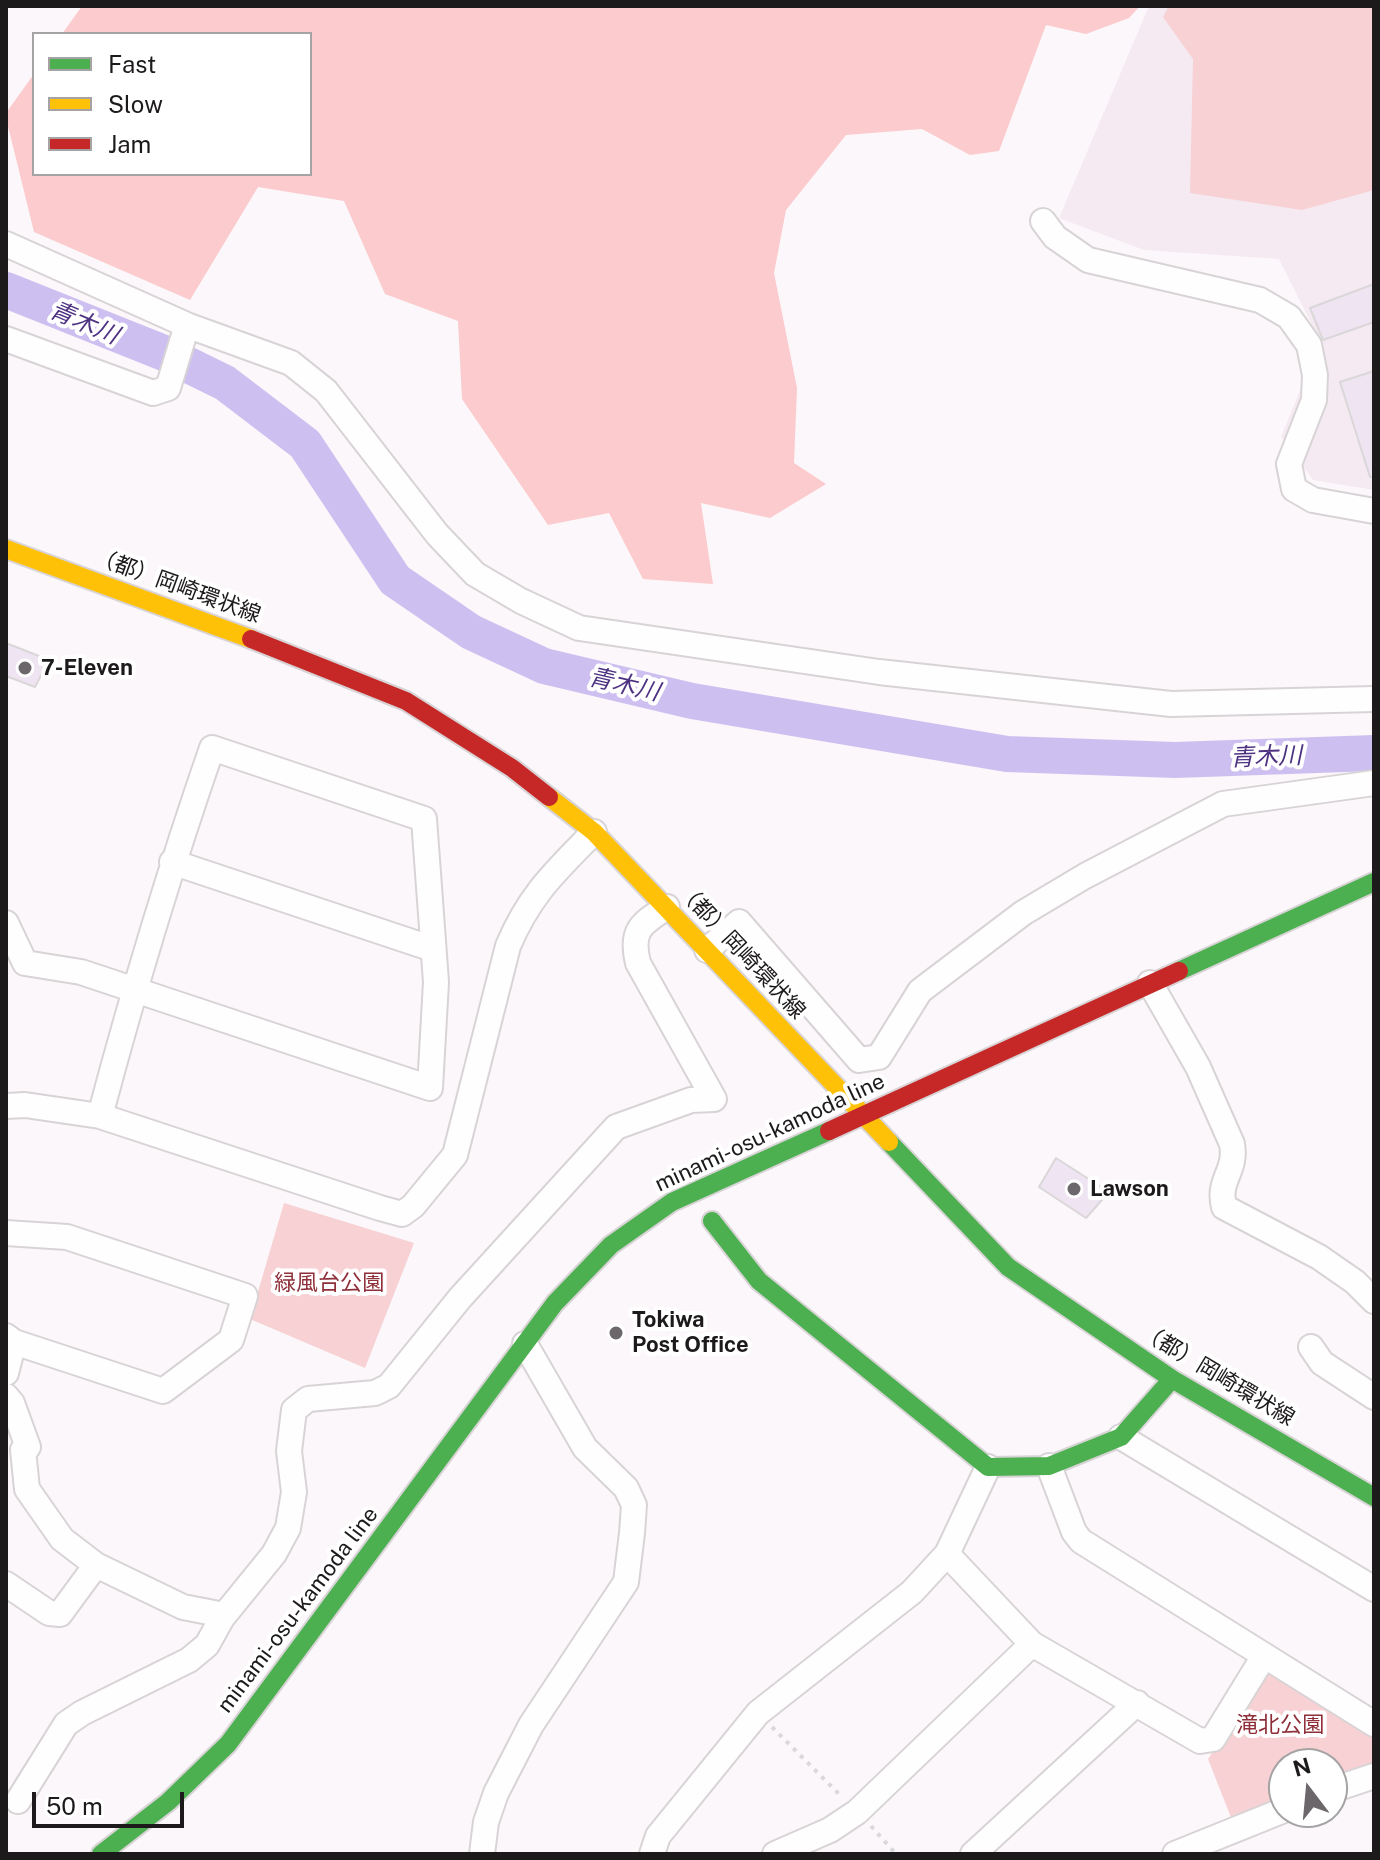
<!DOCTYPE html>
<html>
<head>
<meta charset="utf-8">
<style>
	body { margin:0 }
	#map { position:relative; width:1380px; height:1860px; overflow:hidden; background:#fcf7fa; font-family:"Public Sans",sans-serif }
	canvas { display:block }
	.frame { position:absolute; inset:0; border:8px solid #1d1a1c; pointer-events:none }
	.legend { position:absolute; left:32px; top:32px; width:280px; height:144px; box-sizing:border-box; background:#fff; border:2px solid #a5a3a4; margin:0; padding:10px 14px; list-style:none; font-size:24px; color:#1d1a1c }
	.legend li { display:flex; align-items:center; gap:16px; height:40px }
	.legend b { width:40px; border:2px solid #a5a3a4 }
	.north { position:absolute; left:1268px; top:1748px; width:80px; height:80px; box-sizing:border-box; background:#fff; border:2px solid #a5a3a4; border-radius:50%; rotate:344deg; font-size:22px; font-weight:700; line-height:32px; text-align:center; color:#1d1a1c }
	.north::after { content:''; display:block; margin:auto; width:28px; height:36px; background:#6b676a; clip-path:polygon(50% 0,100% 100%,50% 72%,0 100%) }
	.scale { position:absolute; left:32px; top:1792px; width:152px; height:36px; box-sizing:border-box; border:4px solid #1d1a1c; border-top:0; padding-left:10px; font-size:24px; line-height:28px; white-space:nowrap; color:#1d1a1c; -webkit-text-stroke:6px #fff; paint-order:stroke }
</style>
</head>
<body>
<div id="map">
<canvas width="1380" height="1860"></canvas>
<div class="frame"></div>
<ul class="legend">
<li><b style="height:10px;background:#4caf50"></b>Fast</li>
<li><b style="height:10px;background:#ffc107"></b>Slow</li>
<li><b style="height:10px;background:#c62828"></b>Jam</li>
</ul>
<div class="north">N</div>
<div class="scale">50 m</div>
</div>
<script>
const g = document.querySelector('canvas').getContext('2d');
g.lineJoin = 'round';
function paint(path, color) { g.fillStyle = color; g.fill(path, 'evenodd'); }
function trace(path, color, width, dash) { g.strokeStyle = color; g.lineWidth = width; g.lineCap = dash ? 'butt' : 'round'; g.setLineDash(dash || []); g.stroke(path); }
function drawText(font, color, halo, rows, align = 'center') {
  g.font = font + ' "Public Sans","Noto Sans JP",sans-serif'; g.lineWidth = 8; g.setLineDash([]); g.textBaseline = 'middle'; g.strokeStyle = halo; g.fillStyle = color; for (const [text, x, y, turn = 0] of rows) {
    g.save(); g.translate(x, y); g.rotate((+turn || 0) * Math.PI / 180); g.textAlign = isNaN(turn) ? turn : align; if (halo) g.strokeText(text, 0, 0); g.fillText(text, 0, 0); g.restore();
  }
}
paint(new Path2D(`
	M1149,6h225v484l-61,-10 -32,-43 39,-96 -41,-82 -135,-9 -85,-32z`), '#f5eaf2');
paint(new Path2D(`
	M1169,6h205v184l-72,20 -112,-17 3,-134 -30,-42z
	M284,1203l130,40 -49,125 -115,-49z
	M1268,1668l106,65v37l-42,10v-16h-48v36l-52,20 -24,-61z`), '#f7d1d3');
paint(new Path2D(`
	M82,6h1058l-11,12 -43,16 -40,-9 -47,126 -29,4 -48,-26 -76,6 -60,75 -12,63 23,115 -3,75 32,21 -56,34 -69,-15 12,81 -70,-5 -34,-66 -61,12 -86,-126 -4,-78 -73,-27 -41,-93 -86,-14 -68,113 -156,-68 -28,-114v-5l28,-39v100h276v-140h-248z`), '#fbcbcd');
trace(new Path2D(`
	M6,290l158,63 61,30 80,61 90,136 76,52 73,34 148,35 315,53 168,6 199,-7`), '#cdc0f1', 36);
const building = new Path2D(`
	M1374,284v38l-51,18 -13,-32z
	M1374,371v106h-4l-30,-95z
	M6,643l43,17 -14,27 -29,-11z
	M1056,1158l53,34 -23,26 -47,-31z`);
paint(building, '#efe4f1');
trace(building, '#dad7d9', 2);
const street = new Path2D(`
	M1043,221l12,16 33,23 172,40 29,17 20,28 6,30 -1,25 -25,64 5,25 19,11 61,11
	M6,244l183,82 102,37 35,28 111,143 38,40 46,27 58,27 300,44 292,32 203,-5
	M6,339l147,54 15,-5 16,-53 5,-9
	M172,862l261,87
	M6,923l19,40 56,9 349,116 6,-106 -12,-163 -212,-71c-42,121 -79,244 -112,368
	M707,950l32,-28 120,138 20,-3 41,-66 103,-78 62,-37 138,-72 151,-21
	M1150,983l48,84 34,77c5,28 -15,35 -8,63l95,50 36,25 19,19
	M6,1106l19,-1 75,11 280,92 22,6 11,-8 42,-51 53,-209c22,-52 47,-74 86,-114
	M6,1233l61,4 178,59 -14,44 -68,51 -149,-49 -8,-6
	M1311,1347l11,16 52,34
	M6,1373l8,-31
	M6,1396l6,7 16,44 -5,3 4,39 35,50 34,26 87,42 41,8
	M1121,1437l253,152
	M1049,1466l25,66 7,9 293,183
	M947,1554l85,90 168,97 13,-2 51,-83
	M6,1584l43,29 11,1 36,-49
	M1332,1790l42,-14
	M18,1801l48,-77 16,-11 107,-53 18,-15 15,-27 52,-64 14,-26 6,-36 -5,-41 5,-41 14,-11 67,-6 14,-7 71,-88 156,-171 75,-27 23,-1 -76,-136c-8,-33 3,-39 29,-56
	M482,1854l4,-32 10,-29 35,-68 95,-143 6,-49 2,-28 -8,-17 -41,-40 -60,-104
	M652,1854l6,-18 100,-123 154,-121 35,-38 41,-87
	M775,1854l55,-24 27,-18 175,-168
	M973,1854l164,-151
	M1175,1854l109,-44`);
const fast = new Path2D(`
	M1179,971l195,-89
	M889,1142l119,125 164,112 202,118
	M712,1221l47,60 229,186 61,-1 72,-29 51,-58
	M101,1854l67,-52 60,-58 327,-441 56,-58 61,-43 157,-71`);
const slow = new Path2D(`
	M6,549l245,90
	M549,797l45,35 295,310`);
const jam = new Path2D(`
	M251,639l155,62 106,67 37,29
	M829,1131l350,-160`);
trace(street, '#d8d4d6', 28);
trace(fast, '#d8d4d6', 22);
trace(slow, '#d8d4d6', 22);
trace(jam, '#d8d4d6', 22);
trace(new Path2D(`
	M772,1727l70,70
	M871,1826l25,28`), '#dad8da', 4, [4, 6]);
trace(street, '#fffefe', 24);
trace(fast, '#4caf50', 18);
trace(slow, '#ffc107', 18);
trace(jam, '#c62828', 18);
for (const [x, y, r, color] of [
	[25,668,8,"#6b676a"],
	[1074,1189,8,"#6b676a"],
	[616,1333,8,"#6b676a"]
]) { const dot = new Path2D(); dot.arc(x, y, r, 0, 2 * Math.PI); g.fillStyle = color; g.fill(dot); trace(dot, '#fff', 3); }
drawText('22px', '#1d1a1c', '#fff', [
	["（都）岡崎環状線",177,586,20],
	["（都）岡崎環状線",741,951,47],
	["minami-osu-kamoda line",770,1133,-25],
	["（都）岡崎環状線",1217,1375,31],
	["minami-osu-kamoda line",298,1610,-53]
]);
drawText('bold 22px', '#1d1a1c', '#fff', [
	["7-Eleven",41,668],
	["Lawson",1090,1189],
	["Tokiwa",632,1320],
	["Post Office",632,1345]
], 'left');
drawText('22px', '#8e2f39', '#fff', [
	["緑風台公園",329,1283],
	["滝北公園",1280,1725]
]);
drawText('italic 24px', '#4d3282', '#fff', [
	["青木川",84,323,23],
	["青木川",624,685,13],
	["青木川",1266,757,-2]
]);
</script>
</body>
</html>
